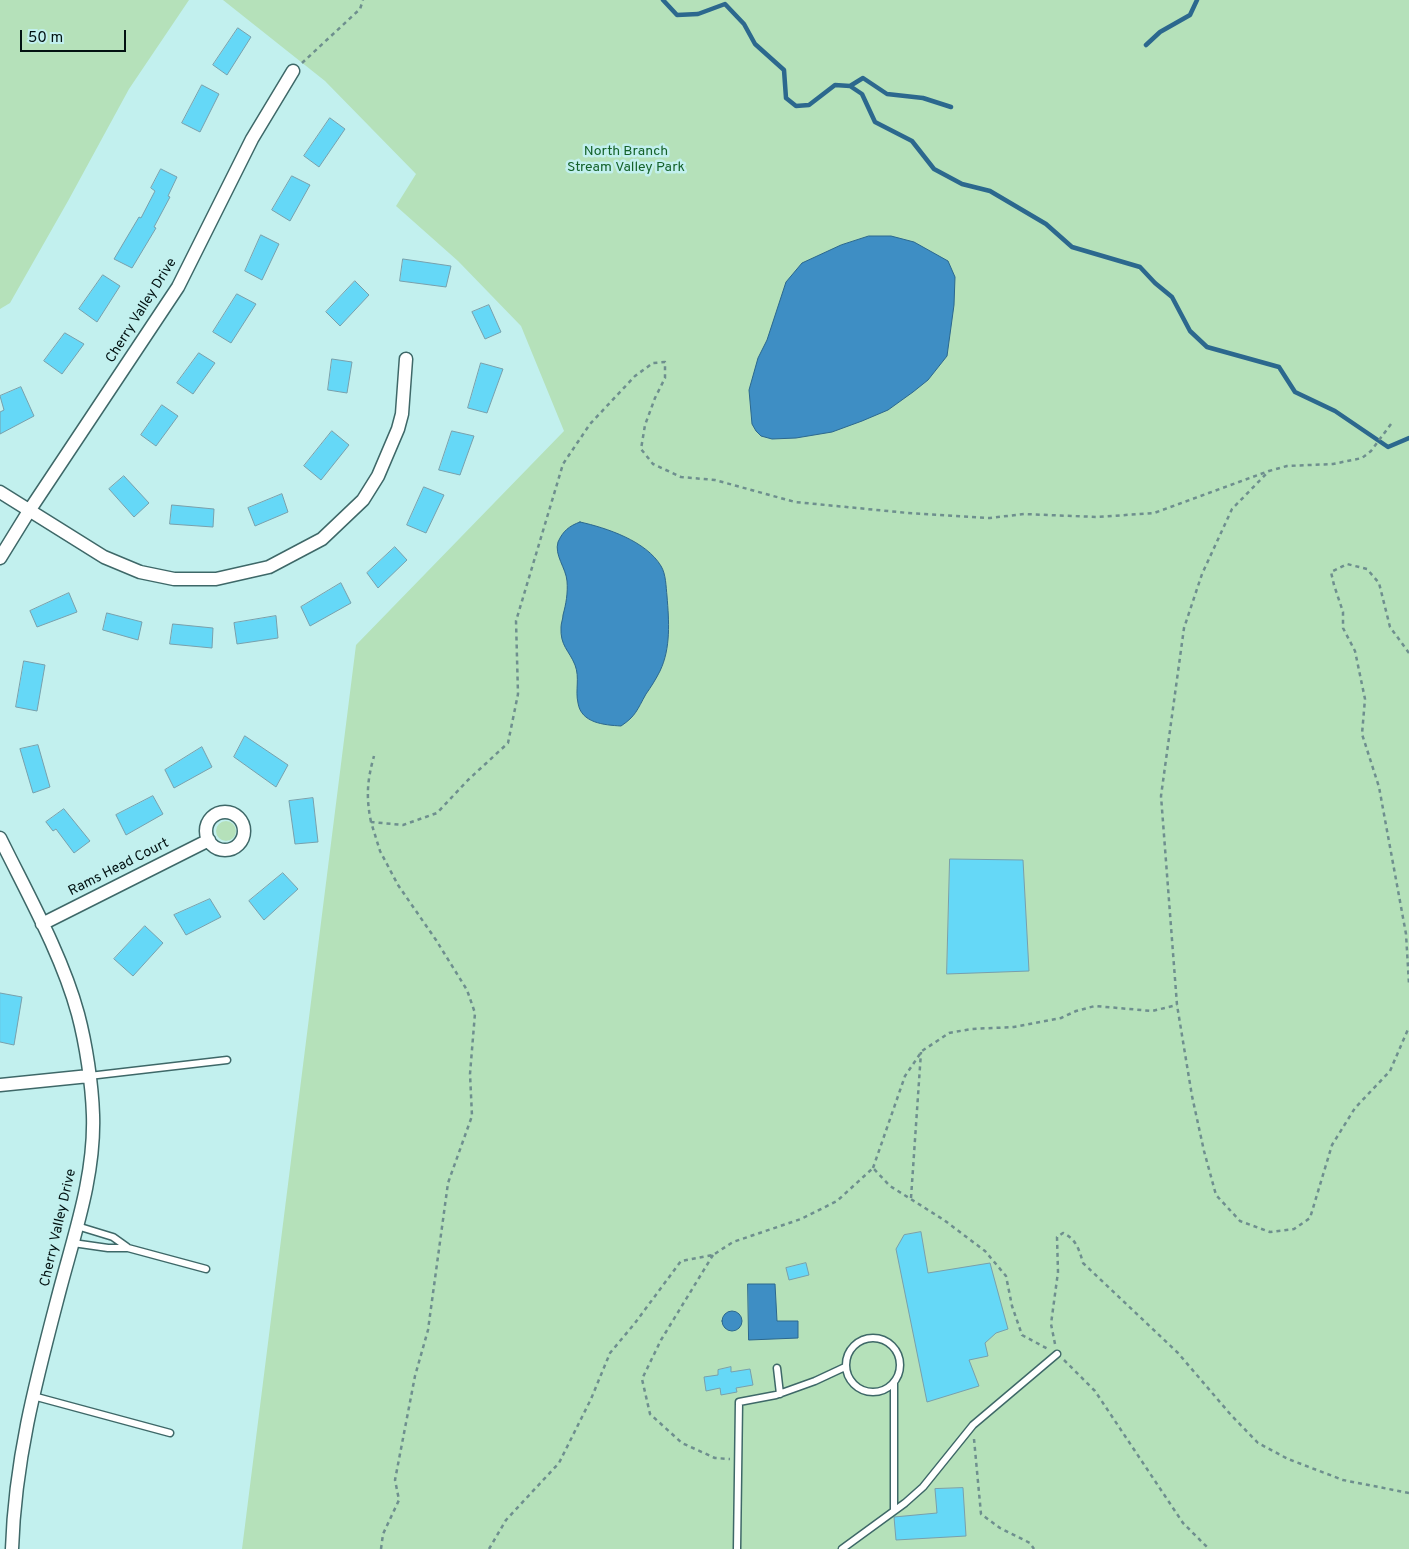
<!DOCTYPE html>
<html>
<head>
<meta charset="utf-8">
<style>
	body { margin:0 }
	#map { position:relative; width:1409px; height:1549px; overflow:hidden; background:#c2f0ee; font-family:Overpass,sans-serif }
	canvas { display:block }
	.scale { position:absolute; left:20px; top:30px; width:106px; height:22px; box-sizing:border-box; border:2px solid #021111; border-top:0; padding-left:6px; font-size:15px; line-height:18px; white-space:nowrap; color:#021111; -webkit-text-stroke:4px #c2f0ee; paint-order:stroke }
</style>
</head>
<body>
<div id="map">
<canvas width="1409" height="1549"></canvas>
<div class="scale">50 m</div>
</div>
<script>
const g = document.querySelector('canvas').getContext('2d');
g.lineJoin = 'round';
function paint(path, color) { g.fillStyle = color; g.fill(path, 'evenodd'); }
function trace(path, color, width, dash) { g.strokeStyle = color; g.lineWidth = width; g.lineCap = dash ? 'butt' : 'round'; g.setLineDash(dash || []); g.stroke(path); }
function drawText(font, color, halo, rows, align = 'center') {
  g.font = font + ' Overpass,sans-serif'; g.lineWidth = 5; g.setLineDash([]); g.textBaseline = 'middle'; g.strokeStyle = halo; g.fillStyle = color; for (const [text, x, y, turn = 0] of rows) {
    g.save(); g.translate(x, y); g.rotate((+turn || 0) * Math.PI / 180); g.textAlign = isNaN(turn) ? turn : align; if (halo) g.strokeText(text, 0, 0); g.fillText(text, 0, 0); g.restore();
  }
}
paint(new Path2D(`
	M0,0h189l-60,89 -61,112 -58,102 -10,6z
	M223,0h1186v1549h-1167l114,-904 208,-214 -43,-105 -63,-65 -62,-55 20,-32 -91,-93z
	M216 831a10 10 0 1 1 20 0a10 10 0 1 1-20 0Z`), '#b5e1ba');
const water = new Path2D(`
	M869,236h22l23,6 34,19 7,16 -1,28 -7,51 -19,24 -15,12 -25,18 -26,11 -30,11 -36,6 -24,1 -11,-3 -5,-5 -4,-7 -3,-34 9,-32 9,-18 19,-58 16,-19 39,-18z
	M580,522c27,6 66,19 81,44 5,8 5,21 6,30 2,25 4,52 -7,75 -4,8 -9,16 -14,23 -9,16 -10,22 -25,32 -17,-1 -40,-3 -43,-23 -3,-13 2,-25 -3,-38 -6,-15 -15,-19 -14,-38 0,-4 2,-8 2,-12 3,-11 5,-22 4,-34 -1,-13 -13,-26 -9,-39 5,-11 11,-16 22,-20z
	M748,1284h27l2,37h21v17l-49,2z
	M722 1321a10 10 0 1 1 20 0a10 10 0 1 1-20 0Z`);
paint(water, '#3e8ec4');
trace(water, '#2c688e', 1);
trace(new Path2D(`
	M663,0l14,15 21,-1 27,-10 19,20 11,20 29,26 2,28 10,8 13,-1 26,-20 15,1 12,8 13,28 37,19 22,28 28,15 28,7 56,33 26,23 68,20 15,16 17,14 18,34 17,16 72,20 16,25 40,19 53,36 21,-9
	M1146,45l14,-13 30,-17 7,-15
	M850,86l13,-8 24,16 36,4 28,9`), '#2c688e', 4.5);
const building = new Path2D(`
	M238,28l13,9 -24,38 -14,-10z
	M202,85l17,9 -19,38 -18,-9z
	M330,118l15,11 -26,38 -15,-11z
	M161,169l16,8 -9,19 2,1 -16,30 2,1 -24,40 -18,-9 25,-42 2,1 14,-27 -4,-3z
	M292,176l18,9 -20,36 -18,-11z
	M261,235l18,9 -17,36 -17,-9z
	M403,259l48,7 -5,21 -46,-6z
	M103,275l17,11 -23,36 -18,-13z
	M355,281l14,14 -29,31 -14,-14z
	M237,294l19,10 -25,39 -18,-11z
	M489,305l12,27 -16,7 -13,-27z
	M65,333l19,11 -22,30 -18,-13z
	M199,353l16,10 -22,31 -16,-11z
	M332,359l20,3 -5,31 -19,-3z
	M481,363l22,6 -16,44 -19,-5z
	M21,387l13,29 -34,18v-22l4,-2 -4,-14z
	M162,405l16,11 -22,30 -15,-11z
	M332,431l17,14 -28,35 -17,-14z
	M452,431l22,5 -14,39 -21,-5z
	M124,476l25,27 -15,14 -25,-28z
	M424,487l20,8 -18,38 -19,-8z
	M282,494l6,18 -33,14 -7,-18z
	M172,505l42,4 -1,18 -43,-3z
	M395,547l12,13 -29,28 -11,-15z
	M341,583l10,20 -41,23 -9,-19z
	M69,593l8,19 -40,15 -7,-16z
	M107,613l35,9 -4,18 -35,-10z
	M276,616l2,22 -41,6 -3,-21z
	M173,624l40,4 -1,20 -42,-4z
	M24,661l21,4 -8,46 -21,-4z
	M245,736l43,29 -12,22 -42,-30z
	M38,745l12,42 -17,6 -13,-44z
	M202,747l10,20 -38,21 -9,-18z
	M153,796l10,18 -37,21 -10,-20z
	M313,798l5,44 -23,2 -6,-43z
	M64,809l26,32 -16,12 -18,-24 -3,2 -7,-9z
	M950,859l73,1 6,111 -82,3z
	M283,873l15,16 -34,31 -15,-19z
	M210,899l11,18 -35,18 -12,-20z
	M145,926l18,17 -30,33 -19,-17z
	M0,993l22,4 -8,48 -14,-3z
	M921,1232l7,41 62,-10 18,66 -12,4 -11,10 3,13 -19,4 10,26 -52,16 -31,-153 8,-14z
	M806,1263l3,12 -20,5 -3,-12z
	M731,1367v5l19,-3 3,16 -17,3 1,4 -16,3 -1,-7 -14,3 -2,-14 14,-2v-5z
	M963,1488l3,48 -70,4 -2,-23 43,-4 -2,-24z`);
paint(building, '#65d8f7');
trace(building, '#78a0ac', 1);
const lane = new Path2D(`
	M89,1076l138,-16
	M77,1226l36,11 14,10
	M73,1243l35,5h20l78,21
	M846 1365a27 27 0 1 1 54 0a27 27 0 1 1-54 0Z
	M777,1368l3,26
	M894,1383v128
	M33,1396l137,37
	M737,1549l2,-147 37,-7 39,-14 30,-14
	M842,1549l63,-46 18,-16 50,-62 84,-71`);
const street = new Path2D(`
	M0,492l104,65 36,15 34,7h42l53,-12 53,-28 41,-39 15,-24 20,-47 4,-15 4,-55
	M0,558l29,-47 149,-224 74,-148 41,-68
	M206 831a19 19 0 1 1 38 0a19 19 0 1 1-38 0Z
	M0,838c27,55 62,117 78,176 8,30 14,70 15,101 2,60 -18,117 -33,174 -23,88 -45,168 -48,260
	M42,924l167,-84
	M0,1085l89,-9`);
trace(lane, '#3e6868', 9);
trace(street, '#3e6868', 15);
trace(new Path2D(`
	M302,63l58,-54 3,-9
	M1391,424l-20,27 -9,7 -29,6 -46,2 -18,5 -37,38 -30,65 -18,54 -23,168 16,209 15,91 12,55 12,44 24,26 30,11 24,-3 16,-11 22,-73 23,-37 35,-37 19,-44
	M1409,653l-19,-26 -11,-44 -12,-14 -20,-5 -16,8 3,13 9,27v16l12,23 10,48 -3,35 17,53 27,147 3,50
	M371,822c-5,-25 -4,-41 3,-66
	M873,1168l32,-92 17,-25 27,-18 22,-4 43,-2 47,-9 15,-7 19,-5 57,5 25,-6
	M911,1198l10,-146
	M713,1255l-52,85 -19,39 8,35 32,29 33,15 15,1
	M1055,1344l-4,-20 7,-52 -1,-35 6,-4c13,6 16,16 20,30l95,90 53,62 27,28 30,16 55,21 66,13
	M1064,1360l31,31 88,132 26,26
	M974,1439l7,75 19,14 30,15 4,6
	M381,1549l2,-15 16,-34 -4,-20 20,-104 13,-46 20,-147 24,-67 -2,-42 5,-61 -8,-23 -31,-50 -38,-55 -18,-34 -9,-29 32,3 34,-12 31,-33 40,-37 10,-49 -2,-73 47,-157 27,-40 45,-48 18,-13 12,-1v16l-10,20 -10,27 -4,24 12,15 28,13 34,3 80,22 113,11 82,5 34,-4 73,3 57,-4 115,-42
	M489,1549l17,-29 53,-57 32,-64 19,-46 25,-30 46,-62 32,-6 20,-13 68,-23 36,-18 36,-33 17,18 54,34 41,31 21,25 6,30 10,29 26,14`), '#6e8f8e', 2.5, [4, 4]);
trace(lane, '#fff', 6);
trace(street, '#fff', 12);
drawText('14px', '#15622a', '#c2f0ee', [
	["North Branch",626,152],
	["Stream Valley Park",626,168]
]);
drawText('14px', '#021111', '#c2f0ee', [
	["Cherry Valley Drive",142,311,-58],
	["Rams Head Court",119,868,-27],
	["Cherry Valley Drive",59,1228,-77]
]);
</script>
</body>
</html>
